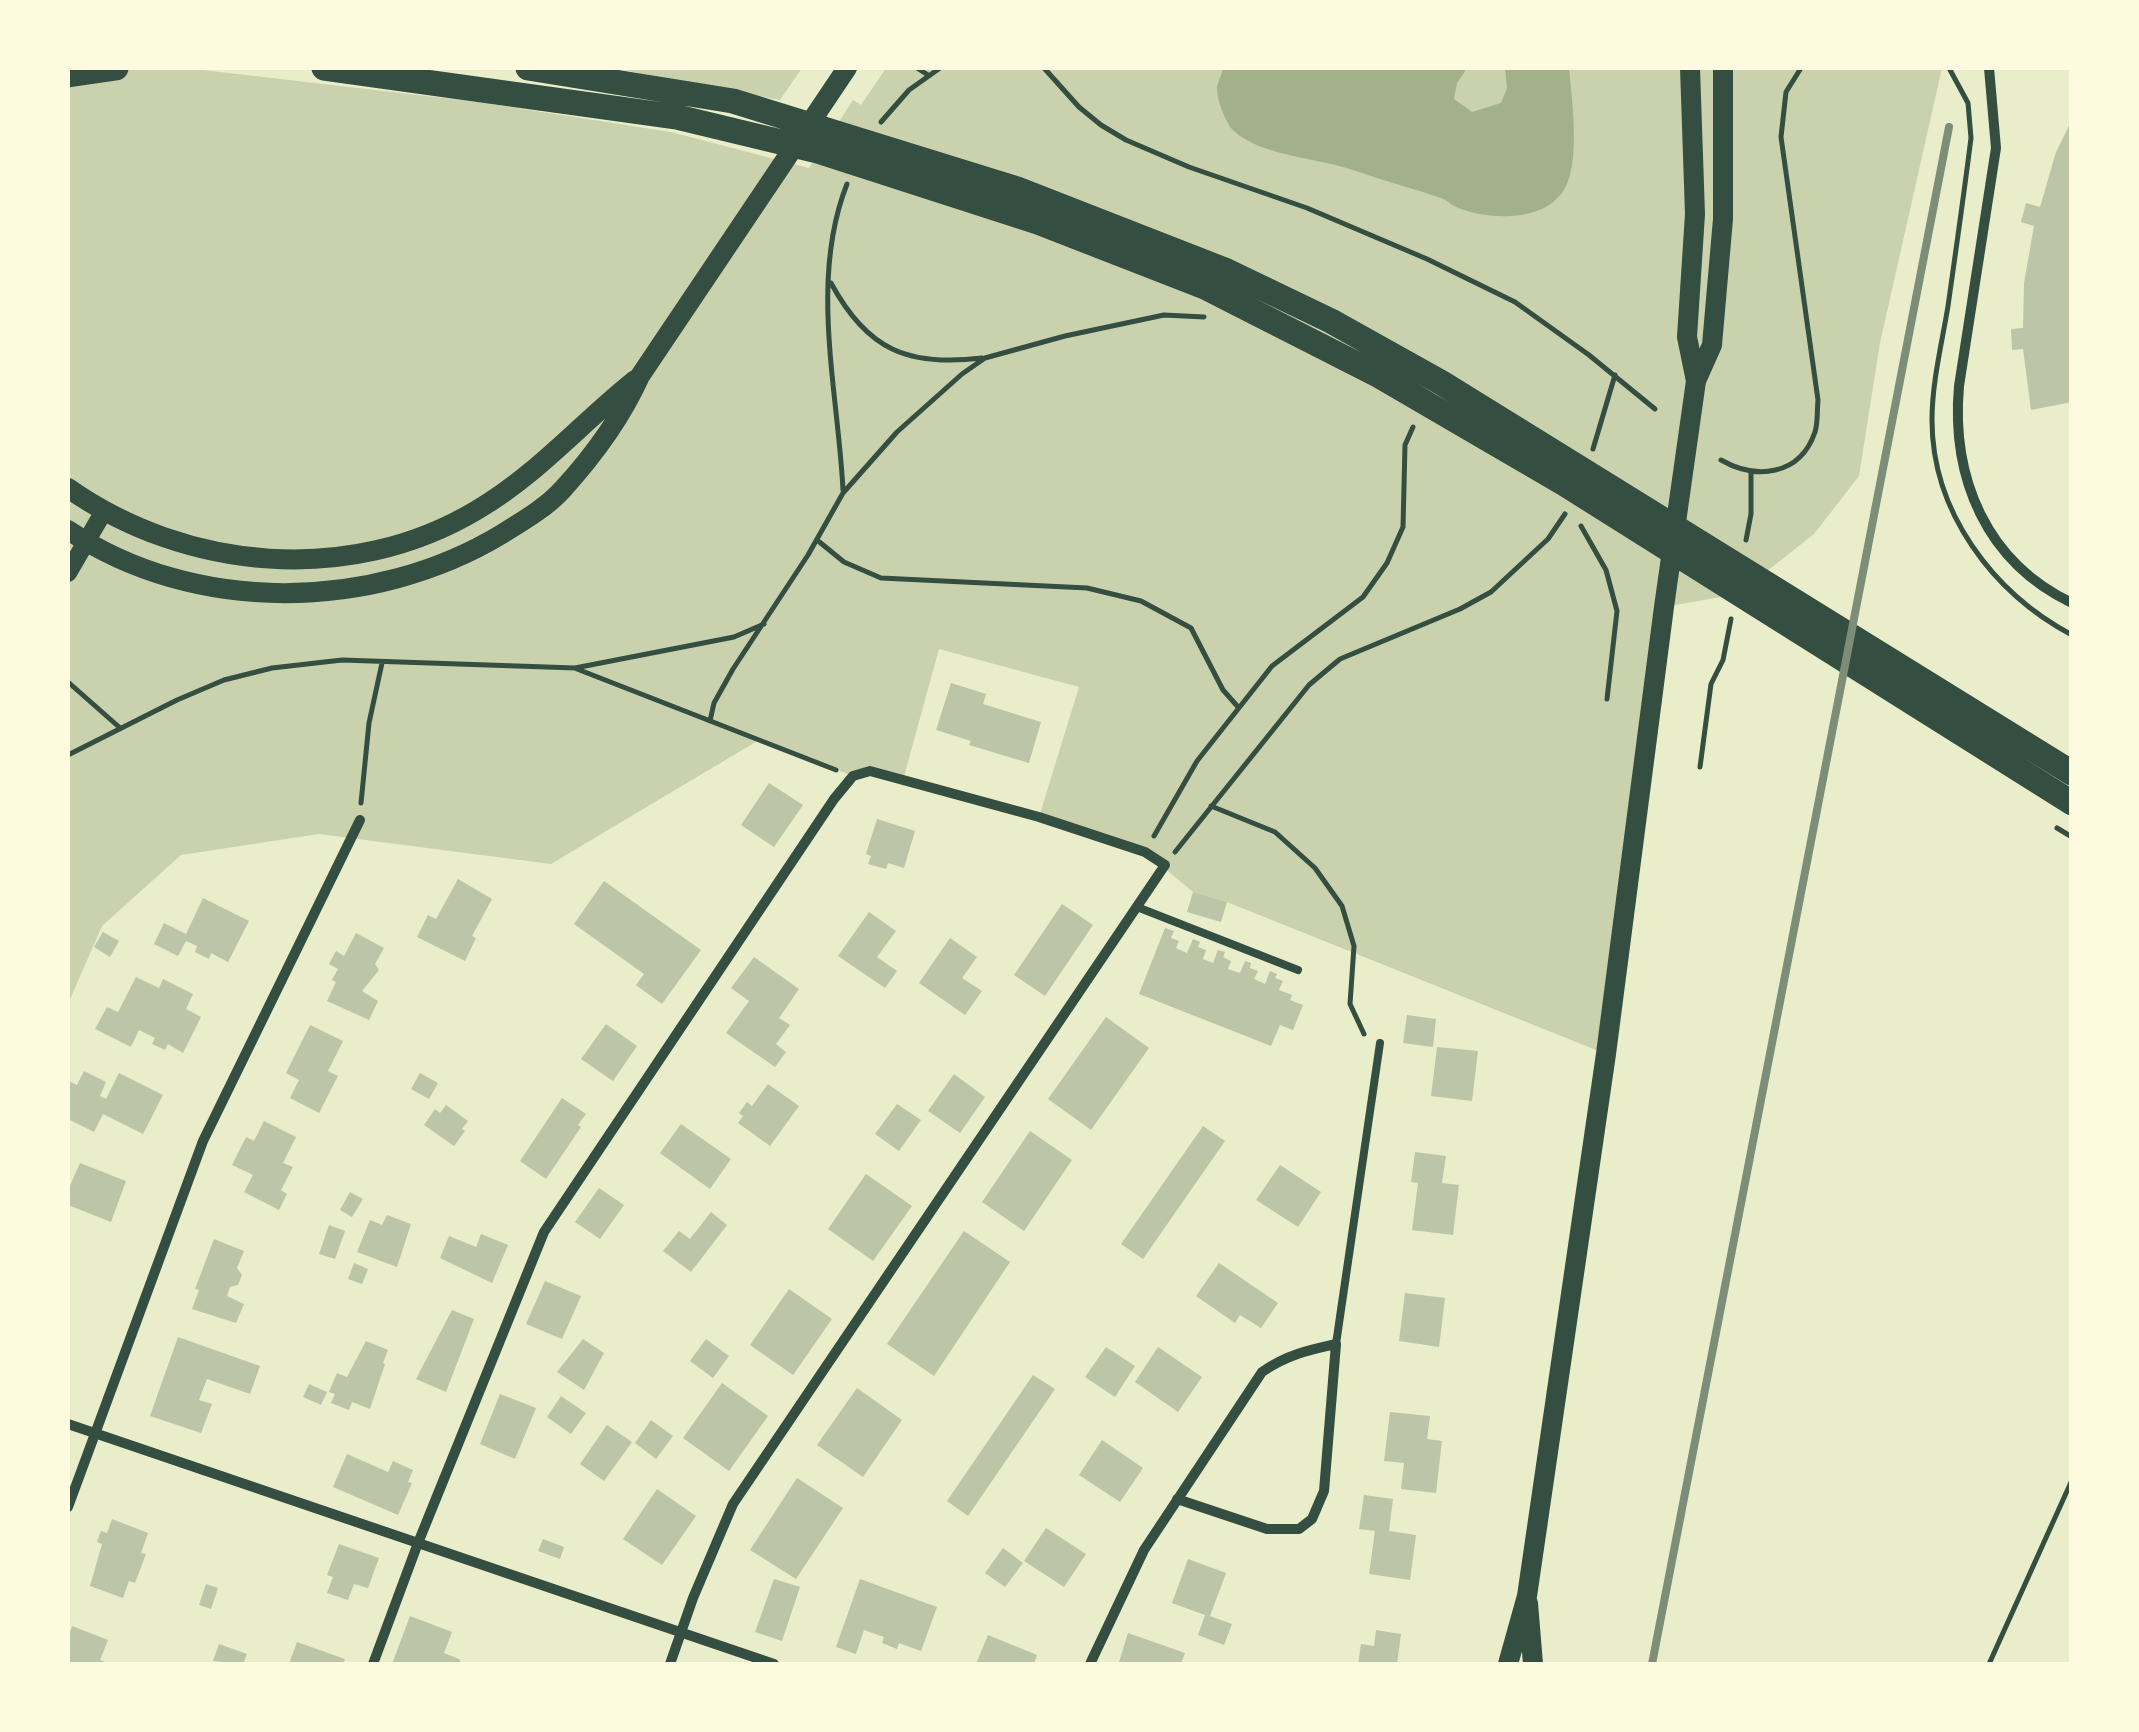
<!DOCTYPE html>
<html>
<head>
<meta charset="utf-8">
<style>
	body { margin:0 }
	#map { position:relative; width:2139px; height:1732px; overflow:hidden; background:#e9edc9; font-family:"Asap Condensed",sans-serif }
	canvas { display:block }
	.frame { position:absolute; inset:0; border:70px solid #fefae0; pointer-events:none }
</style>
</head>
<body>
<div id="map">
<canvas width="2139" height="1732"></canvas>
<div class="frame"></div>
</div>
<script>
const g = document.querySelector('canvas').getContext('2d');
g.lineJoin = 'round';
function paint(path, color) { g.fillStyle = color; g.fill(path, 'evenodd'); }
function trace(path, color, width, dash) { g.strokeStyle = color; g.lineWidth = width; g.lineCap = dash ? 'butt' : 'round'; g.setLineDash(dash || []); g.stroke(path); }
paint(new Path2D(`
	M68,68h118l292,34 193,30 138,36 44,-68 8,5 25,-37h1056l-62,275 -21,133 -45,58 -76,60 -74,13 -58,447 -379,-152 -34,-10 -48,-40 -106,-35 40,-130 -140,-38 -36,131 -33,-9 -17,5 -94,-36 -208,124 -232,-30 -138,21 -79,71 -34,78z
	M613,68h189l-22,32z`), '#cad2ad');
paint(new Path2D(`
	M1223,68h244l-10,15 -3,16 18,13 29,-9 6,-15 -2,-20h64c3,30 10,85 -1,113 -14,41 -74,40 -107,28 -8,-2 -12,-8 -20,-11 -29,-10 -57,-17 -85,-27 -36,-13 -96,-15 -122,-40 -8,-7 -17,-31 -17,-42 0,-6 5,-15 6,-21z`), '#a3b18a');
paint(new Path2D(`
	M2072,120v282l-41,8 -8,-61 -11,1 -1,-21 12,-1 1,-45 10,-57 -13,-4 5,-19 14,4 16,-55z
	M951,683l35,11 -3,10 58,18 -12,41 -60,-18 2,-4 -35,-11z
	M769,783l34,22 -29,42 -33,-22z
	M877,819l38,12 -11,37 -16,-5 -2,6 -18,-5 3,-8 -5,-2z
	M458,879l34,20 -20,37 4,2 -11,23 -48,-24 11,-22 8,4z
	M604,881l97,69 -39,54 -26,-19 8,-11 -70,-50z
	M1193,892l34,10 -6,20 -34,-10z
	M203,898l46,23 -21,41 -17,-9 -2,6 -14,-7 2,-6 -11,-5 -8,15 -24,-12 10,-21 22,11z
	M1062,904l31,21 -48,71 -31,-21z
	M869,912l27,19 -19,26 20,14 -12,17 -47,-32z
	M1165,928l9,3 -3,7 8,3 -3,7 11,5 6,-14 7,3 -2,5 8,3 -3,9 10,4 5,-13 7,2 -2,5 8,4 -3,8 12,4 5,-12 6,2 -1,5 8,3 -4,8 11,5 5,-13 7,3 -2,4 8,3 -4,9 13,5 -2,5 13,5 -10,25 -13,-5 -9,21 -132,-52z
	M103,932l16,9 -9,16 -16,-10z
	M356,933l28,15 -9,16 4,6 -17,21 16,10 -9,19 -42,-19 9,-19 -4,-2 6,-11 -9,-5 7,-13 8,5z
	M950,938l27,19 -15,21 20,13 -17,24 -46,-32z
	M754,957l45,32 -20,29 11,7 -14,19 10,8 -11,15 -49,-34 23,-32 -18,-13z
	M136,977l23,11 4,-9 30,15 -7,15 15,8 -18,36 -15,-9 -3,6 -13,-6 3,-6 -16,-8 -8,17 -36,-18 12,-22 11,5z
	M1407,1015l29,4 -3,28 -30,-4z
	M1106,1017l43,31 -58,82 -43,-31z
	M606,1024l31,22 -24,35 -32,-22z
	M310,1025l33,16 -15,30 10,5 -19,37 -29,-15 9,-18 -13,-7z
	M1437,1047l41,4 -6,50 -41,-5z
	M84,1071l22,11 -6,14 6,3 13,-26 44,22 -20,39 -40,-20 -9,18 -26,-13v-38l9,4z
	M420,1073l18,10 -9,16 -18,-10z
	M954,1074l31,23 -25,36 -32,-22z
	M768,1084l31,22 -29,40 -32,-23 5,-7 -4,-3 8,-11 5,4z
	M562,1098l24,16 -8,11 3,2 -35,52 -26,-18z
	M897,1104l24,16 -22,31 -24,-17z
	M446,1105l22,16 -6,8 3,2 -11,15 -30,-21 11,-16 5,4z
	M264,1121l32,16 -13,26 10,4 -12,23 6,4 -8,16 -35,-18 9,-17 -21,-10 14,-28 8,4z
	M681,1124l50,35 -21,30 -50,-36z
	M1203,1126l22,15 -82,118 -22,-15z
	M1030,1131l42,29 -48,71 -42,-29z
	M1415,1152l31,4 -4,27 17,2 -6,50 -41,-5 6,-47 -7,-1z
	M80,1163l46,18 -15,41 -43,-17v-15z
	M1280,1165l41,27 -23,35 -42,-27z
	M866,1174l46,32 -39,55 -45,-32z
	M599,1188l25,17 -24,34 -25,-17z
	M350,1192l13,7 -11,18 -12,-7z
	M711,1212l16,13 -36,47 -28,-21 16,-20 11,8z
	M387,1215l24,9 -14,43 -40,-15 13,-32 12,5z
	M329,1225l16,6 -10,28 -16,-5z
	M964,1231l46,31 -76,114 -47,-32z
	M481,1234l27,11 -16,38 -52,-25 9,-22 27,11z
	M214,1239l30,12 -7,17 5,7 -4,10 -8,2 -3,9 17,8 -8,19 -44,-14 7,-19 -4,-1z
	M354,1263l14,6 -6,15 -14,-5z
	M1219,1263l59,40 -17,25 -21,-13 -5,8 -39,-27z
	M545,1281l36,15 -19,43 -36,-15z
	M789,1289l43,30 -39,56 -43,-30z
	M1405,1293l40,5 -6,49 -40,-6z
	M452,1310l22,9 -28,73 -30,-13z
	M178,1337l82,29 -10,28 -43,-15 -8,21 13,4 -11,29 -51,-17z
	M583,1339l21,14 -20,37 -27,-18z
	M706,1339l23,17 -16,22 -23,-17z
	M366,1341l22,9 -5,13 2,1 -15,45 -18,-7 -3,8 -18,-7 4,-9 -6,-2 8,-19 10,4z
	M1106,1347l29,19 -20,31 -30,-20z
	M1158,1347l44,30 -24,35 -43,-30z
	M1033,1375l22,14 -87,127 -21,-15z
	M722,1383l46,33 -39,55 -46,-33z
	M309,1384l18,8 -6,13 -18,-8z
	M857,1388l45,32 -39,57 -46,-32z
	M500,1394l36,14 -21,51 -35,-15z
	M561,1396l25,17 -15,21 -24,-17z
	M1390,1412l40,4 -3,23 15,2 -6,52 -35,-4 3,-26 -20,-2z
	M651,1420l22,16 -17,23 -21,-16z
	M607,1425l25,17 -28,39 -24,-17z
	M1102,1440l41,28 -23,34 -41,-27z
	M347,1454l41,18 5,-11 20,9 -5,12 4,1 -14,32 -65,-28z
	M797,1478l46,30 -47,71 -46,-29z
	M657,1489l39,27 -34,49 -39,-26z
	M1364,1495l29,4 -4,32 27,4 -6,45 -41,-6 6,-43 -16,-2z
	M112,1519l36,14 -7,20 5,1 -11,29 -6,-2 -6,17 -33,-12 12,-42 -5,-2 4,-11 6,2z
	M1046,1528l40,26 -22,33 -40,-26z
	M543,1539l21,8 -4,12 -22,-8z
	M339,1544l40,14 -11,30 -14,-4 -6,16 -21,-7 6,-16 -6,-2z
	M1003,1548l20,15 -18,24 -20,-14z
	M1188,1559l38,14 -16,43 22,8 -8,21 -26,-10 7,-20 -33,-12z
	M774,1579l26,8 -18,54 -27,-9z
	M860,1579l77,28 -16,44 -22,-8 -2,6 -15,-6 2,-6 -20,-7 -8,24 -20,-7z
	M206,1584l12,4 -7,21 -12,-4z
	M410,1616l42,16 -8,21 15,6 3,5h-70z
	M72,1626l36,14 -8,20 10,4h-42v-26z
	M1376,1630l25,4 -4,30h-39l3,-20 13,2z
	M1128,1633l57,20 -4,11 -62,-2z
	M988,1635l49,20 -3,9h-58z
	M297,1642l48,17 -2,5h-54z
	M219,1644l28,10 -4,10 -30,-3z`), '#bcc5a7');
trace(new Path2D(`
	M917,68l11,7
	M1044,68l35,39 22,18 25,15 63,27 118,41 120,51 88,43 74,53 66,54
	M1949,68l19,35 3,35c-7,56 -15,112 -23,168 -6,37 -16,76 -16,114 0,92 61,173 140,215
	M881,122l28,-32 31,-22
	M831,283c36,67 77,84 151,75
	M1593,449l22,-74
	M1721,460c35,20 79,16 94,-28 3,-9 2,-22 3,-32l-37,-263 5,-45 15,-24
	M843,490c-5,-99 -34,-210 4,-306
	M1581,526l25,44 11,41 -10,88
	M817,540l27,22 37,16 206,10 54,13 50,27 32,62 16,18
	M1746,540l5,-26v-42
	M577,669l259,101
	M68,682l51,45
	M710,721l4,-18 19,-34 75,-114 35,-62 54,-61 65,-58 23,-16 80,-22 99,-21 40,2
	M68,755l109,-55 47,-20 48,-12 70,-8 233,8 159,-31 30,-13
	M1700,767l11,-83 12,-24 8,-41
	M361,803l8,-80 13,-60
	M1211,806l64,26 40,36 27,38 12,40 -4,58 14,30
	M2057,828l15,9
	M1154,836l43,-75 75,-95 91,-69 24,-34 16,-36 2,-82 8,-18
	M1175,852l134,-167 31,-26 120,-50 31,-17 57,-53 17,-25
	M1989,1664l83,-184`), '#344e41', 5);
trace(new Path2D(`
	M1137,907l161,63
	M1336,1344l44,-301`), '#344e41', 8);
trace(new Path2D(`
	M1989,68l7,80 -37,238c-8,92 27,176 113,217
	M68,1424l706,240
	M68,1507l135,-366 157,-321
	M373,1664l45,-121 126,-311 290,-433 19,-23 17,-5 169,46 106,35 20,13 -432,639 -40,94 -23,66
	M1090,1664l54,-114 118,-178c24,-17 47,-22 74,-28l-12,147 -12,28 -13,10h-32l-90,-30`), '#344e41', 10);
trace(new Path2D(`
	M68,573l36,-62`), '#344e41', 18);
trace(new Path2D(`
	M1690,68l5,146 -8,123 9,44
	M68,488c118,83 282,98 409,22 60,-35 104,-87 158,-130
	M68,530c126,85 305,82 434,4 21,-13 45,-27 61,-45 30,-33 59,-73 77,-113l207,-308
	M1528,1603l5,61
	M1508,1664l19,-68 79,-542 58,-447 32,-226 16,-36 11,-126v-151`), '#344e41', 20);
trace(new Path2D(`
	M324,68l353,49 141,34 220,71 167,65 171,87 187,109 509,320
	M528,68l205,33 284,88 210,82 104,50 111,62 630,390
	M68,75l48,-7`), '#344e41', 25);
trace(new Path2D(`
	M1652,1664l297,-1537`), '#7c8e77', 8);
</script>
</body>
</html>
